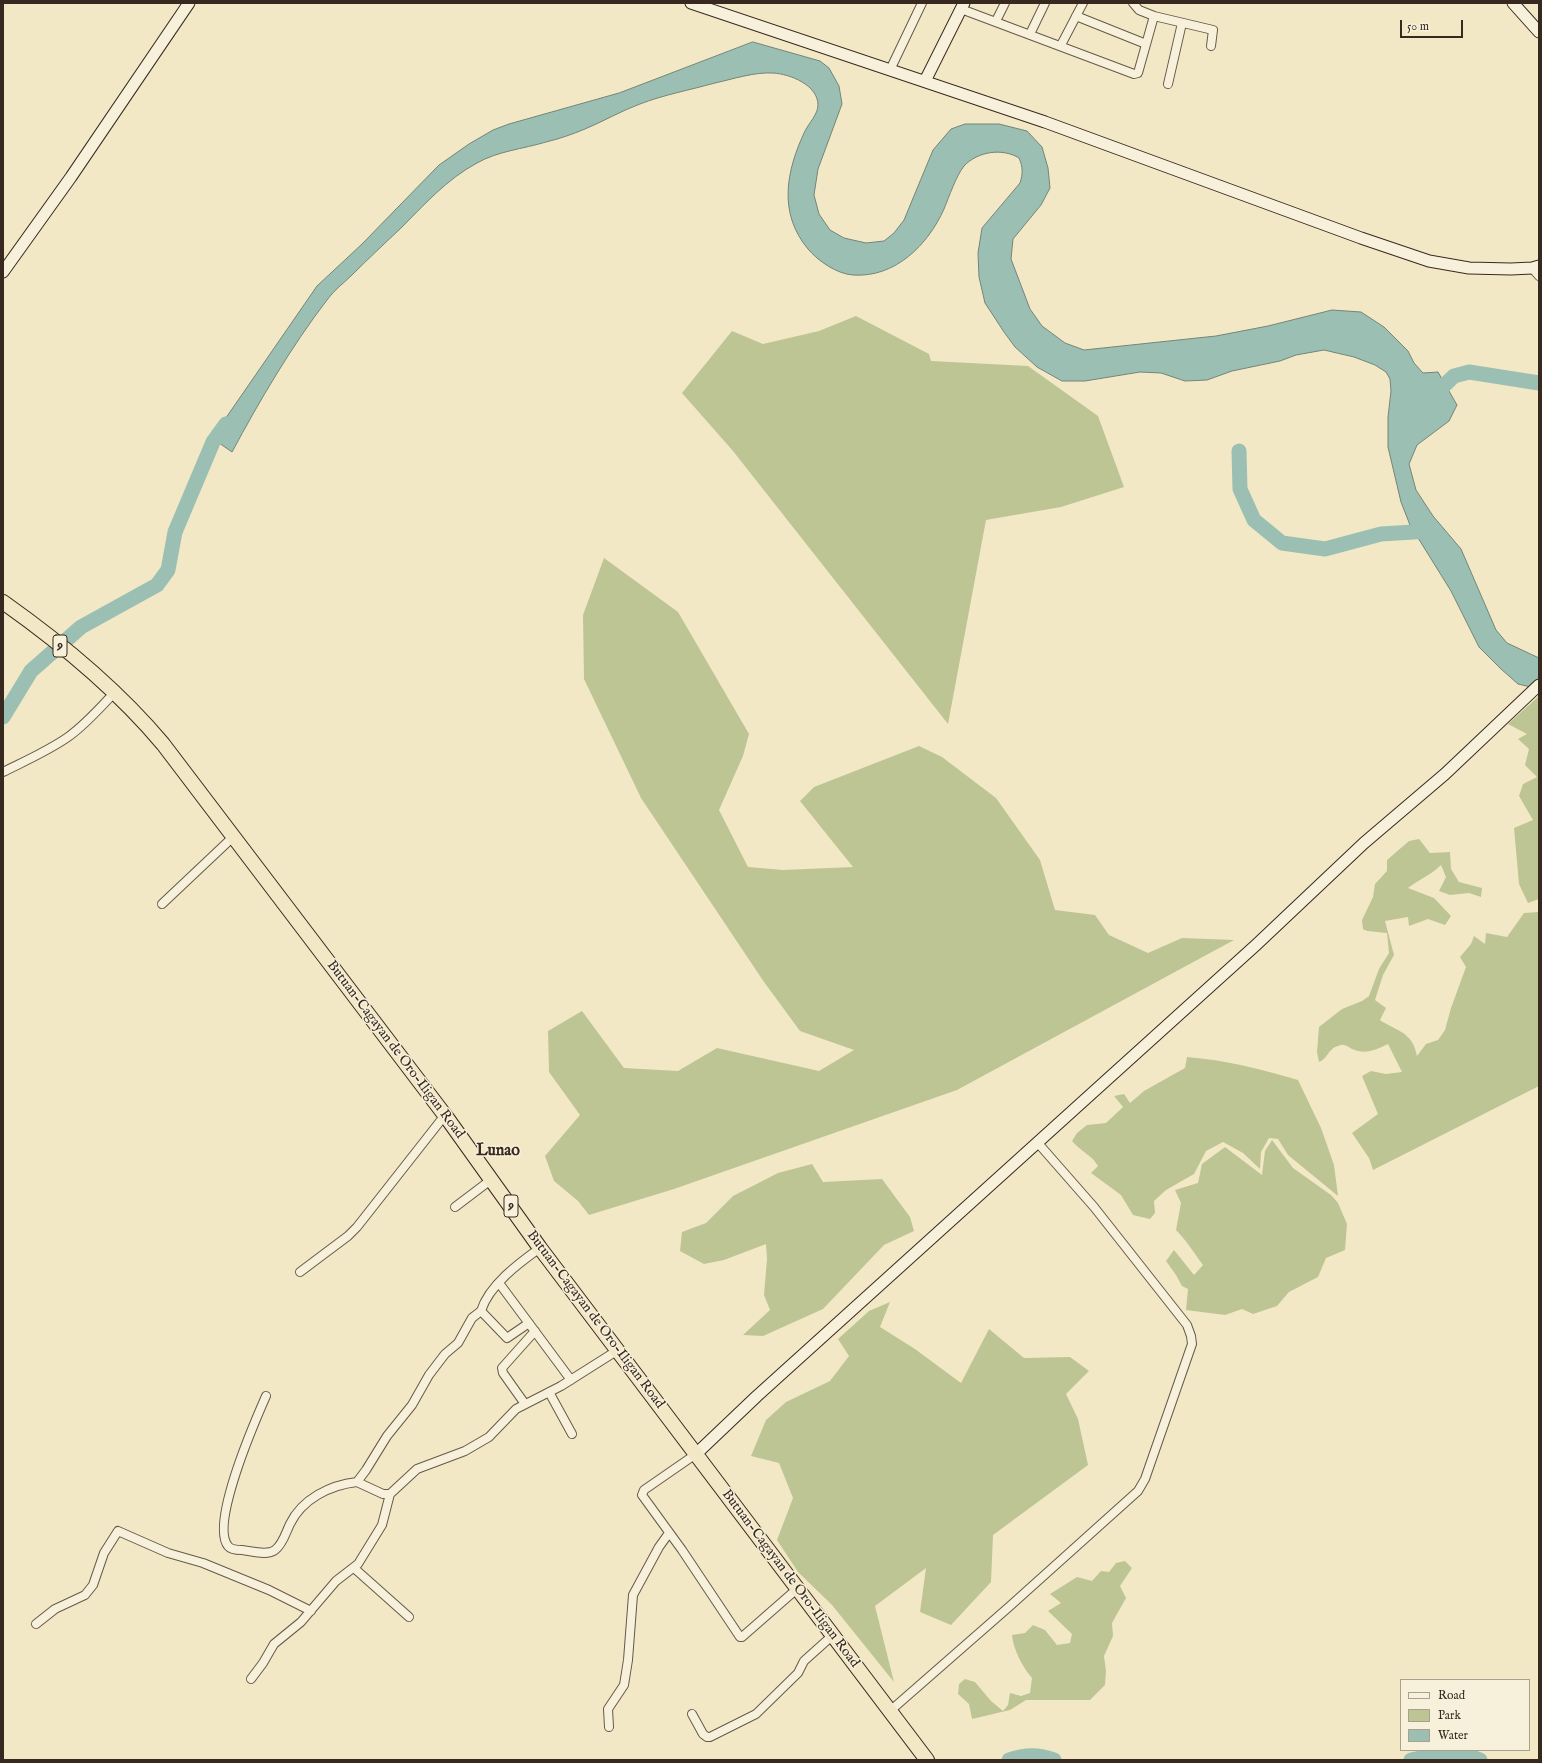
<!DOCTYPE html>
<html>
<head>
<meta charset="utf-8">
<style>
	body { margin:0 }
	#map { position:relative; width:1542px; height:1763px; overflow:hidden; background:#f3e8c6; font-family:"IM FELL English",serif }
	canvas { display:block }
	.frame { position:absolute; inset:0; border:4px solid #382920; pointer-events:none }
	.legend { position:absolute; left:1400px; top:1679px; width:130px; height:72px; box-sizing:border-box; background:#f7f0da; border:1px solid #aba090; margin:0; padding:5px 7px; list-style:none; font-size:12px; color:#382920 }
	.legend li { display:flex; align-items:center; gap:8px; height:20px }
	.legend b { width:20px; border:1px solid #aba090 }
	.scale { position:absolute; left:1400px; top:20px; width:63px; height:18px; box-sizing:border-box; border:2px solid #382920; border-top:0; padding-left:5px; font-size:12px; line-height:14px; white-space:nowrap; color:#382920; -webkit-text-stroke:3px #f7f0da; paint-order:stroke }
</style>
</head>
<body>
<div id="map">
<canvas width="1542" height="1763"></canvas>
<div class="frame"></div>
<ul class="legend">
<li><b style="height:5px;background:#f7f0da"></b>Road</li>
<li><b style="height:11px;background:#bdc594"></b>Park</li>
<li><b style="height:11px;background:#9bc0b3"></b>Water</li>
</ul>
<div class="scale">50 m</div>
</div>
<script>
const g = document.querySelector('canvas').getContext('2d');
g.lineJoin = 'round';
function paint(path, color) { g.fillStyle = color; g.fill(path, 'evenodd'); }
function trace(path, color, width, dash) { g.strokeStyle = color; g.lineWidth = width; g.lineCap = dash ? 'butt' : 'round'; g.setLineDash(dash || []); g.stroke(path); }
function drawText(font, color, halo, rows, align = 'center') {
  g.font = font + ' "IM FELL English",serif'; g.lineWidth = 3; g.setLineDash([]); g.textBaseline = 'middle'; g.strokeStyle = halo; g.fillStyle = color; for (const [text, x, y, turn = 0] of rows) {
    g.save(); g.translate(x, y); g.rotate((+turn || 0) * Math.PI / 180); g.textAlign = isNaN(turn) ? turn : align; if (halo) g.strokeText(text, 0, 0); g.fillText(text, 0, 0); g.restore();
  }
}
paint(new Path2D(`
	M856,316l73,38 2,7 97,5 70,50 26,71 -63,20 -75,13 -38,204 -215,-273 -51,-58 50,-62 31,13 56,-13z
	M604,558l74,54 71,122 -6,22 -24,54 29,57 35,3 70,-3 -53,-66 14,-14 105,-41 23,11 54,41 44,62 15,50 40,5 14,20 39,18 34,-15 52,2 -277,150 -283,99 -85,26 -11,-14 -24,-20 -9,-25 35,-41 -31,-43 -1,-41 34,-20 42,57 54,3 39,-23 102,23 35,-21 -54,-19 -36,-49 -123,-184 -57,-119 -1,-64z
	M1539,696v203l-11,4 -9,-19 -5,-56 19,-8 -14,-24 4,-12 14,-7 -12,-12 4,-16 -11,-10 9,-5 -19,-10z
	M1419,839l11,14 20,-1 1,17 8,13 23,6 -1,9 -12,-4 -19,2 -11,-4 7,-14 -5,-12c-11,11 -22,14 -33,23l26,10 17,18 -6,9 -17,-6 -19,7 -1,-9 -23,4 9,34 -11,20 -8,25 11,8 -6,12c11,8 27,11 33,24 2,3 3,9 4,12l9,-12 12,-4 7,-10 6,-22 15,-41 -6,-10 11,-13 3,-8 11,8 1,-11 21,4 17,-24 15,-1v174l-166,84 -4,-12 -17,-25 26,-19 -16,-38 9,-5 15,3 16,-2 -14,-28c-13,6 -22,11 -36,5 -4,-2 -7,-5 -11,-4 -14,3 -12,13 -22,17l-2,-10 2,-25 23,-18 20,-8 7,-5 10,-27 10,-16 -2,-20 -20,-2 -4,-2 -1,-9 11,-23 2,-13 12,-13v-11l22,-19z
	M1187,1057c38,3 74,12 111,23l23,48 13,37 4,31 -50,-41 -10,-16 -9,-1 -8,14 -1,17 -17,-16 -20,-11 -17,9 -12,23 -28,16 -12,11 1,12 -5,6 -17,-4 -12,-20 -30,-22 7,-7c-6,-11 -18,-15 -26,-25l5,-8 10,-8 19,-2 17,-16 -9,-11 10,-2 6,9 14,-12 41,-23z
	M1272,1140l21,28 38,27 7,8 9,21 -2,26 -19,8 -8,19 -29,15 -12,14 -24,8 -11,-5 -17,6 -39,-5 2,-21 -6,-3 -6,-11 -10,-14 8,-11 20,25 9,-10c-9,-12 -16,-24 -27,-35l5,-27 -6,-13 23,-7 4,-19 23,-17 37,28 3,-24z
	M812,1164l11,18 59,-3 28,38 4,14 -30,14 -61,64 -60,27 -20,-1 27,-25 -6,-15 3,-36 -1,-15 -42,16 -20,4 -24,-13 2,-19 24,-9 27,-27 45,-23z
	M890,1302l-10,25 35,22 46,34 28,-54 35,29 46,-1 19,14 -23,23 12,25 10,46 -95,70 -2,47 -40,43 -31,-13 6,-44 -51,38 19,76 -62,-77 -34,-33 -21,-32 16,-42 -14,-35 -28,-7 15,-36 20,-18 44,-21 19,-25 -11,-17 31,-28z
	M1125,1561l7,7 -12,18 6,12 -14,25 1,13 -9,20 2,15 -1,14 -15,15h-64l-16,10 -38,9 -3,-15 -11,-10 1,-10 6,-5 10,3 16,19 12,10 5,-6 2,-12 11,3 9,-3 2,-15c-9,-10 -19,-29 -20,-43l13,-2 8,-8 12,5 12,15 13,-2 2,-9 -24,-23 13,-8 -11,-9 27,-17 15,4 9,-10 8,1 7,-9z`), '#bdc594');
const water = new Path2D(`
	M753,42l67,19 9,7 10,18 3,18 -24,65 -4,26 5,19 11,16 14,8 22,5 18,-2 10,-8 10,-13 29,-70 18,-21 14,-5h34l28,7 15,16 6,21 2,20 -9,17 -28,34 -2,20 19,50 12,17 23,17 19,7 132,-14 52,-10 64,-16 29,2 23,15 24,24 6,12 9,10 15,-1 19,33 -8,16 -32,24 -8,19 7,26 17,26 28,33 35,81 11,13 32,15v31l-21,-5 -17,-15 -22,-22 -28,-56 -41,-66 -9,-23 -13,-55v-30l3,-26 -1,-12 -4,-7 -11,-7 -21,-8 -30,-7 -28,5 -16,6 -48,10 -25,9 -22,1 -24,-8 -21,-1 -55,9h-23l-25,-14 -22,-20 -11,-15 -19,-29 -6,-26 -1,-24 4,-25 38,-45c3,-9 3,-16 -1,-25 -16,-10 -41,-7 -55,8 -8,10 -15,31 -20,43 -16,36 -49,69 -91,66 -16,-1 -35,-14 -45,-26 -30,-36 -22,-78 -3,-118 4,-8 13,-17 13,-26 0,-20 -28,-31 -45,-32 -19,-1 -40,6 -58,10 -25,7 -52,12 -75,21 -19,7 -36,17 -55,25 -12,5 -26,10 -39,13 -23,7 -48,9 -69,21 -30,16 -53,42 -77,66 -16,15 -32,30 -47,45 -9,9 -19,16 -26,26 -36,47 -67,100 -95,152l-20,-14 105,-152 45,-42 77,-79 30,-21 24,-14 16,-6 110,-31z`);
paint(water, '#9bc0b3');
trace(water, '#738478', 1);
trace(new Path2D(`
	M1430,399l24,-23 15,-4 70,11
	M1239,451l1,38 14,31 28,23 43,6 56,-15 49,-3 3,3
	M3,717l28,-46 50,-44 76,-42 11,-15 7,-38 38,-90 13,-18
	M1009,1760c16,-6 30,-6 45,0
	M1411,1760c28,-6 42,-11 69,0`), '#9bc0b3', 15);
const street = new Path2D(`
	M961,9l173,65 4,-1 16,-57 -15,-6 -6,-7
	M1076,16l70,28
	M1154,16l59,14 -2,16
	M996,21l9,-18
	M1030,34l15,-31
	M1061,45l22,-42
	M890,70l32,-67
	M1168,84l14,-61
	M1532,268l7,8
	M3,772c22,-11 45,-21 65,-35 17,-12 32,-29 46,-44
	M162,904l71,-67
	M455,1207l37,-28
	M300,1272l48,-36 9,-9 88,-112
	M499,1283l72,97
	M529,1323l-22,15 -26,-27c8,-26 38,-48 59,-63
	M549,1392l23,42
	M266,1396c-11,25 -56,128 -38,150 3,4 10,4 14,4 10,1 25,6 33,0 8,-6 11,-18 15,-26 12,-25 40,-39 67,-42l26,12h7l27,-25 48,-18 24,-14 27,-28 45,-23 57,-36
	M525,1404l-22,-31 -1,-5 33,-37
	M696,1454l-52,36 -2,5 40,55 58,87h2l56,-49
	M357,1482l9,-12 21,-34 25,-31 17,-30 16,-21 13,-11 14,-25 9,-7
	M354,1568l55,49
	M36,1624l19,-15 30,-14 8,-10 11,-32 14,-22 50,22 35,10 66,27 42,21
	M251,1679l12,-16 11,-19 27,-22 35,-41 22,-17 24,-39 8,-31
	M890,1711l120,-105 128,-115 7,-12 47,-135 -1,-8 -4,-11 -93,-118 -57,-65
	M692,1714l11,20 4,3h3l46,-23 42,-41 6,-12 29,-26
	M609,1727l-1,-18 16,-24 4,-25 5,-65 26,-48 10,-14`);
const secondary = new Path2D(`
	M691,3l354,119 316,116 68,23 40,7 42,1 21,-1 7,-2
	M1513,3l26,29
	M925,81l39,-78
	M3,272l68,-95 118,-174
	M696,1454l61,-58 499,-451 108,-102 81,-69 94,-89`);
const highway = new Path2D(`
	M3,602c58,41 114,87 160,142l284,374 93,130 387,512`);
trace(street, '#67594a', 10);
trace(secondary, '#382920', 13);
trace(highway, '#382920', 16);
trace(street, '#f7f0da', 8);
trace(secondary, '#f7f0da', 11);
trace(highway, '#f3e8c6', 14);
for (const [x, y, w] of [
	[60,646,14],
	[511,1206,14]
]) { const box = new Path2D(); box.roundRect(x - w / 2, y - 11, w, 22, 3); g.fillStyle = '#f7f0da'; g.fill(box); trace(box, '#382920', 1); }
drawText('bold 13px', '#382920', null, [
	["9",60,646],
	["9",511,1206]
]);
drawText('14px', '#382920', '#f7f0da', [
	["Butuan-Cagayan de Oro-Iligan Road",395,1050,53],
	["Butuan-Cagayan de Oro-Iligan Road",595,1320,53],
	["Butuan-Cagayan de Oro-Iligan Road",790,1579,53]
]);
drawText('bold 16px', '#382920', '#f7f0da', [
	["Lunao",498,1152]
]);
</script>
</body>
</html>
